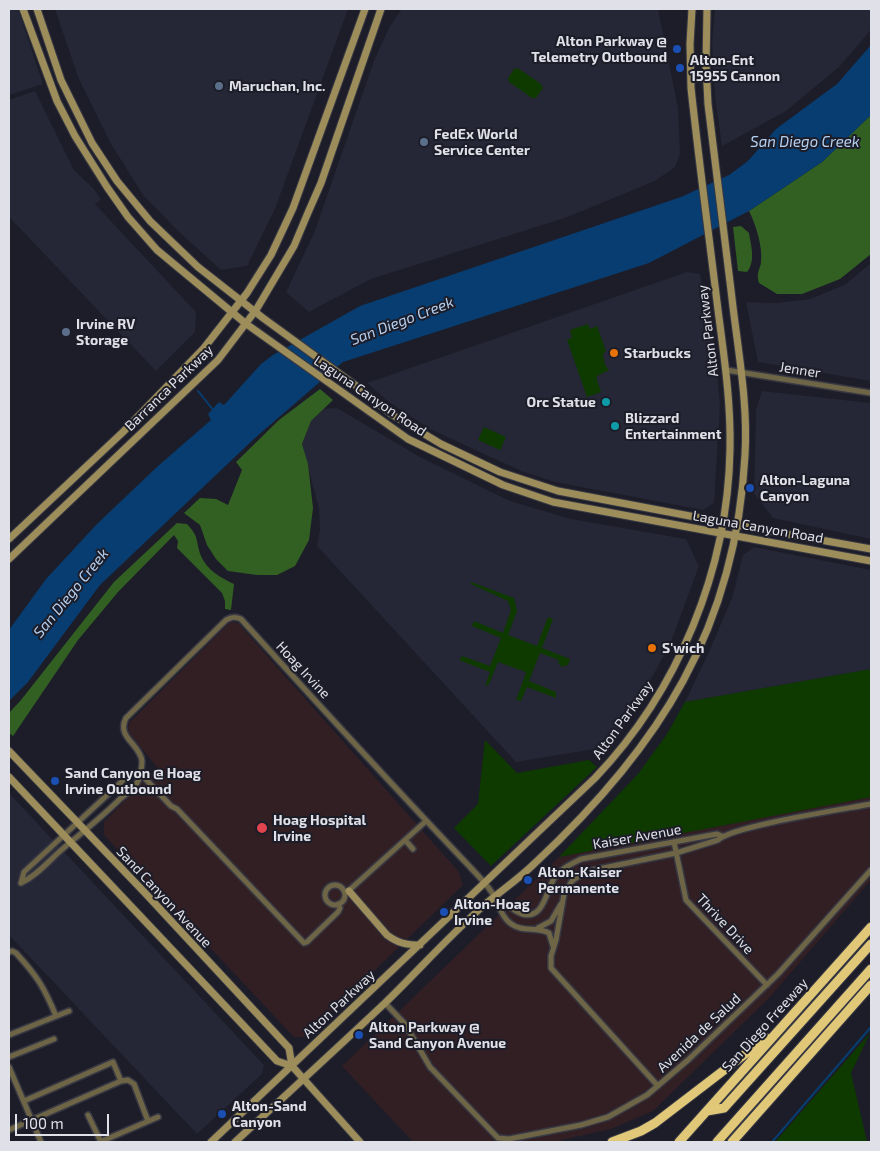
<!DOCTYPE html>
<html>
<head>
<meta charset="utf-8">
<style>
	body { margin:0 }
	#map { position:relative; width:880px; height:1151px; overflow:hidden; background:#1c1d28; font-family:"Exo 2",sans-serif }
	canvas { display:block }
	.frame { position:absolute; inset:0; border:10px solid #e0e1e8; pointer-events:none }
	.scale { position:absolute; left:15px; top:1114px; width:94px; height:22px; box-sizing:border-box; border:2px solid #e0e1e8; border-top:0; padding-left:6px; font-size:15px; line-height:18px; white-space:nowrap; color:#e0e1e8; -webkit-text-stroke:4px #1c1d28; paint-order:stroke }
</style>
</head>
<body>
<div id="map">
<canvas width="880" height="1151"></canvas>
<div class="frame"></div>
<div class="scale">100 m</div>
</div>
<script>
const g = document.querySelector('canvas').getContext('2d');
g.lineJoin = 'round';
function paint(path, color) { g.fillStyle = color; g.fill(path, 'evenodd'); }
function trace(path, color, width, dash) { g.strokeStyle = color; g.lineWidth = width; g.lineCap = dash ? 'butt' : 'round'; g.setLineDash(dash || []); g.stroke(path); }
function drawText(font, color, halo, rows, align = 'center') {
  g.font = font + ' "Exo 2",sans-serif'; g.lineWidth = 4; g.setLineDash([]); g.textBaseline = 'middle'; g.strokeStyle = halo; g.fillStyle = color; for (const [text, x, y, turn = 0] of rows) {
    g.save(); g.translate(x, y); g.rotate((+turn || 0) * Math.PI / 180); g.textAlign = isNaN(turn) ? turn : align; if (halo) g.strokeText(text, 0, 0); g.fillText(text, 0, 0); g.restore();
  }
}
paint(new Path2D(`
	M9,9h9l25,75 -34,11z
	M55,9h293l-73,200 -28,57 -26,4 -43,-39 -35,-36 -32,-51 -33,-67z
	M402,9h256l20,99 2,46 -5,13 -20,14 -90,37 -194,61 -62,33 -23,-20 28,-59 61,-175 15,-32z
	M715,9h156v21l-32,37 -53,44 -64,35 -7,-50 -3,-53z
	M35,91l39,79 20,19 7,11 -6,4 101,108 -1,20 -39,39 -147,-154v-117z
	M871,263v118l-113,-19 -12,-60 30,1 34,-4 36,-15z
	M687,272l13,2 15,77 5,54 -6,98 -11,7 -148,-28 -34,-11 -91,-42 -41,-27 -22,-19z
	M762,391l109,12v136l-98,-21 -19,-25 2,-83z
	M337,408l83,49 90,44 61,18 115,20 13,27 -30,81 -56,99 -97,16 -199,-216 3,-16 -1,-21 -17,-65 9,-23 13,-12z
	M754,547l117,23v99l-186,33 23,-48 24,-56 11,-43z
	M9,793l255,272 -2,9 -65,60 -188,-199z`), '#252636');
paint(new Path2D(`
	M234,622l4,1 221,249 4,13 -157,152h-12l-190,-202v-13l53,-55 -27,-33 -2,-6 1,-5 100,-100z
	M871,797v83l-102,118 -116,113 -42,18 -58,13h-140l-71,-76 217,-209z`), '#321f24');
paint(new Path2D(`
	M515,68l4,1 22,15 2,4 -7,10h-4l-23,-16 -1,-4z
	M588,324l2,5 7,-3 9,25 -3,3 2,11 4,5 -12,6v4l4,12 -14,5 -20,-57 5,-2 -2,-8z
	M484,427l22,10 -6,13 -22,-10z
	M471,582l43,16 3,13 -9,24 29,11 11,-29 5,2 -11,29 28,11 -2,6 -8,2 1,-2 -3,-2 1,-3 -19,-7 -11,28 27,11v6l-29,-11 -6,14 -5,-1 10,-27 -4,-3h-2l-22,-8 -9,22 -4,2 5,-14 -31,-12 3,-4 28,10 11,-28 -29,-12 2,-5 29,12 8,-23 -3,-9 -37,-17z
	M871,669v128l-312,60 79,-83 29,-40 18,-32z
	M485,740l32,33 72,-13 8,7 -106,99 -37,-38 24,-24z
	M870,1033l-19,40 16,69h-92z`), '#0e3a00');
paint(new Path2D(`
	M871,115v139l-31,25 -38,15h-25l-18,-11c-3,-10 0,-11 2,-20 2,-16 -5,-38 -12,-52l73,-49z
	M741,226l8,7c2,13 7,28 -2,39l-9,-1 -5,-44z
	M320,389l13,11 -22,21 -9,23 6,20 5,44 -4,32 -14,26 -18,9h-20l-29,-4 -12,-12 -9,-14 -7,-20 -16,-12 16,-15 16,1 12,6 14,-35 -6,-8 43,-42z
	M177,523l10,1c13,14 8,16 14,32 6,14 20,22 33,28l-3,26 -6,-1v-8l-3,-8 -45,-45 1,-7 -4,-6 -56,57 -40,48 -65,96 -4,-3v-20l12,-13 93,-118z`), '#326023');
paint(new Path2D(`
	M871,45v70l-49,47 -73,49 -100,52 -306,99 -87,75 -156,148 -72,97 -19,19v-71l37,-51 51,-55 61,-58 53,-46 -3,-6 11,-12 5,3 37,-41 12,-9 87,-49 321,-109 48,-22 19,-14 28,-32 61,-45z`), '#083d71');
trace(new Path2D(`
	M198,391l16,20
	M772,1142l99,-115`), '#083d71', 2);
const street = new Path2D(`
	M726,370l145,23
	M140,773l31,33 6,3 127,134 3,-1 31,-30 2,-4 -2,-4
	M405,840l8,9
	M674,842l12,58 81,85
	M21,883c15,-7 26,-20 38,-31 21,-18 42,-34 61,-53 5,-4 13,-10 17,-16 3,-5 5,-16 5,-22 -2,-17 -26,-24 -16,-43l100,-98c5,-3 9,-4 15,-1 76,84 152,167 230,249 8,9 19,19 24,30 5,9 6,18 15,25 12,10 27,3 39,10l4,13
	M21,883l3,-11 106,-98 10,-1
	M325 895a10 10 0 1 1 20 0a10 10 0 1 1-20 0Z
	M345,894l81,-73
	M495,897c9,5 18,14 27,17 23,6 24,-25 33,-37 7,-9 16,-13 26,-18l136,-25 5,2
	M538,928l13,-7 10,-17
	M9,952l3,-1 4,2c21,23 28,34 40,63
	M385,1003l20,21 25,43 68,71 11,1 72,-14 27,-8 39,-22 41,-35 90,-86 93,-104
	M9,1035l60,-24
	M9,1057l45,-18
	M9,1067l32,75
	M658,1086l-107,-118v-12l5,-16 8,-46 8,-13 12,-9 92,-19 42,-13c14,-14 127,-31 153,-36
	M24,1101l89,-39 8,19
	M88,1115l13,27
	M9,1130l112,-49 7,-1 6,4 14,37
	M100,1142l58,-25`);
const secondary = new Path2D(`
	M23,9l34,92 18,35 32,51 21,30 29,33 88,73 163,116 95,46 50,17 318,59
	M37,9l24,71 31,63 25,38 33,40 48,46 65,51 92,67 36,29 50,30 59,28 58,19 190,36 123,22
	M9,539l114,-107 81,-84 43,-55 24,-38 22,-47 72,-199
	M9,559l209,-199 38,-50 38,-64 13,-31 14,-32 60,-174
	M9,751l137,143 143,154 3,18 68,76
	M9,777l268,284 15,5
	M349,891l38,44c11,8 19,10 33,10
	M211,1142l384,-364c83,-87 133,-208 135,-329 1,-47 -6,-93 -12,-139 -9,-74 -19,-148 -27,-222l-1,-44 2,-35
	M235,1142c50,-46 100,-92 150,-139 33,-32 63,-66 97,-96 17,-15 37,-28 53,-44 124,-115 201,-235 210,-408 3,-49 -6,-99 -12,-148 -8,-68 -17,-136 -25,-203l-2,-39 1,-56`);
const highway = new Path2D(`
	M707,1111l17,-3 147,-164
	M612,1142l29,-11 14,-8 111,-85
	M679,1142l192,-215
	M717,1142l154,-173
	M732,1142l139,-157`);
trace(street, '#373843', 8);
trace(secondary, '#373843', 9);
trace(highway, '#373843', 11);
trace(street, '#6e6546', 5);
trace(secondary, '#9c8d5a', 7);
trace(highway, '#e0c878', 9);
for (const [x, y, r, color] of [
	[677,49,5,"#1a4fb4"],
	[680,68,5,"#1a4fb4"],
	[219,86,5,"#5c6f8a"],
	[424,142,5,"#5c6f8a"],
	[66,332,5,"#5c6f8a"],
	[614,353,5,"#e8710a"],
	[606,402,5,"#0f9aa8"],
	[615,426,5,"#0f9aa8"],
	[750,488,5,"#1a4fb4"],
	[652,648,5,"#e8710a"],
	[55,781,5,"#1a4fb4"],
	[262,828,6,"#e0444e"],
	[528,880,5,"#1a4fb4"],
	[444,912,5,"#1a4fb4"],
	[359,1035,5,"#1a4fb4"],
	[222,1114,5,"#1a4fb4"]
]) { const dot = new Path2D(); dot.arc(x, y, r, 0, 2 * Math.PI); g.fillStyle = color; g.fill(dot); trace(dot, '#1c1d28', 2); }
drawText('bold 14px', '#e0e1e8', '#1c1d28', [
	["Alton Parkway @",667,41,"right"],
	["Telemetry Outbound",667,57,"right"],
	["Alton-Ent",690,60],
	["15955 Cannon",690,76],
	["Maruchan, Inc.",229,86],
	["FedEx World",434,134],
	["Service Center",434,150],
	["Irvine RV",76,324],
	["Storage",76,340],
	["Starbucks",624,353],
	["Orc Statue",596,402,"right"],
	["Blizzard",625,418],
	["Entertainment",625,434],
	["Alton-Laguna",760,480],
	["Canyon",760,496],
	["S'wich",662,648],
	["Sand Canyon @ Hoag",65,773],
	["Irvine Outbound",65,789],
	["Hoag Hospital",273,820],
	["Irvine",273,836],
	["Alton-Kaiser",538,872],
	["Permanente",538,888],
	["Alton-Hoag",454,904],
	["Irvine",454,920],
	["Alton Parkway @",369,1027],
	["Sand Canyon Avenue",369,1043],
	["Alton-Sand",232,1106],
	["Canyon",232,1122]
], 'left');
drawText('14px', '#e0e1e8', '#1c1d28', [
	["Alton Parkway",708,331,-97],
	["Jenner",800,370,9],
	["Barranca Parkway",169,388,-44],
	["Laguna Canyon Road",370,396,34],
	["Laguna Canyon Road",758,527,10],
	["Hoag Irvine",303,670,47],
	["Alton Parkway",623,720,-54],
	["Kaiser Avenue",637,837,-10],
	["Sand Canyon Avenue",164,897,47],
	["Thrive Drive",725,924,47],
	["Alton Parkway",339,1004,-43],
	["San Diego Freeway",765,1025,-48],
	["Avenida de Salud",699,1033,-43]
]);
drawText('italic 15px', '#b5cfef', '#1c1d28', [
	["San Diego Creek",805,142],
	["San Diego Creek",402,321,-21],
	["San Diego Creek",71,593,-51]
]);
</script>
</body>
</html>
